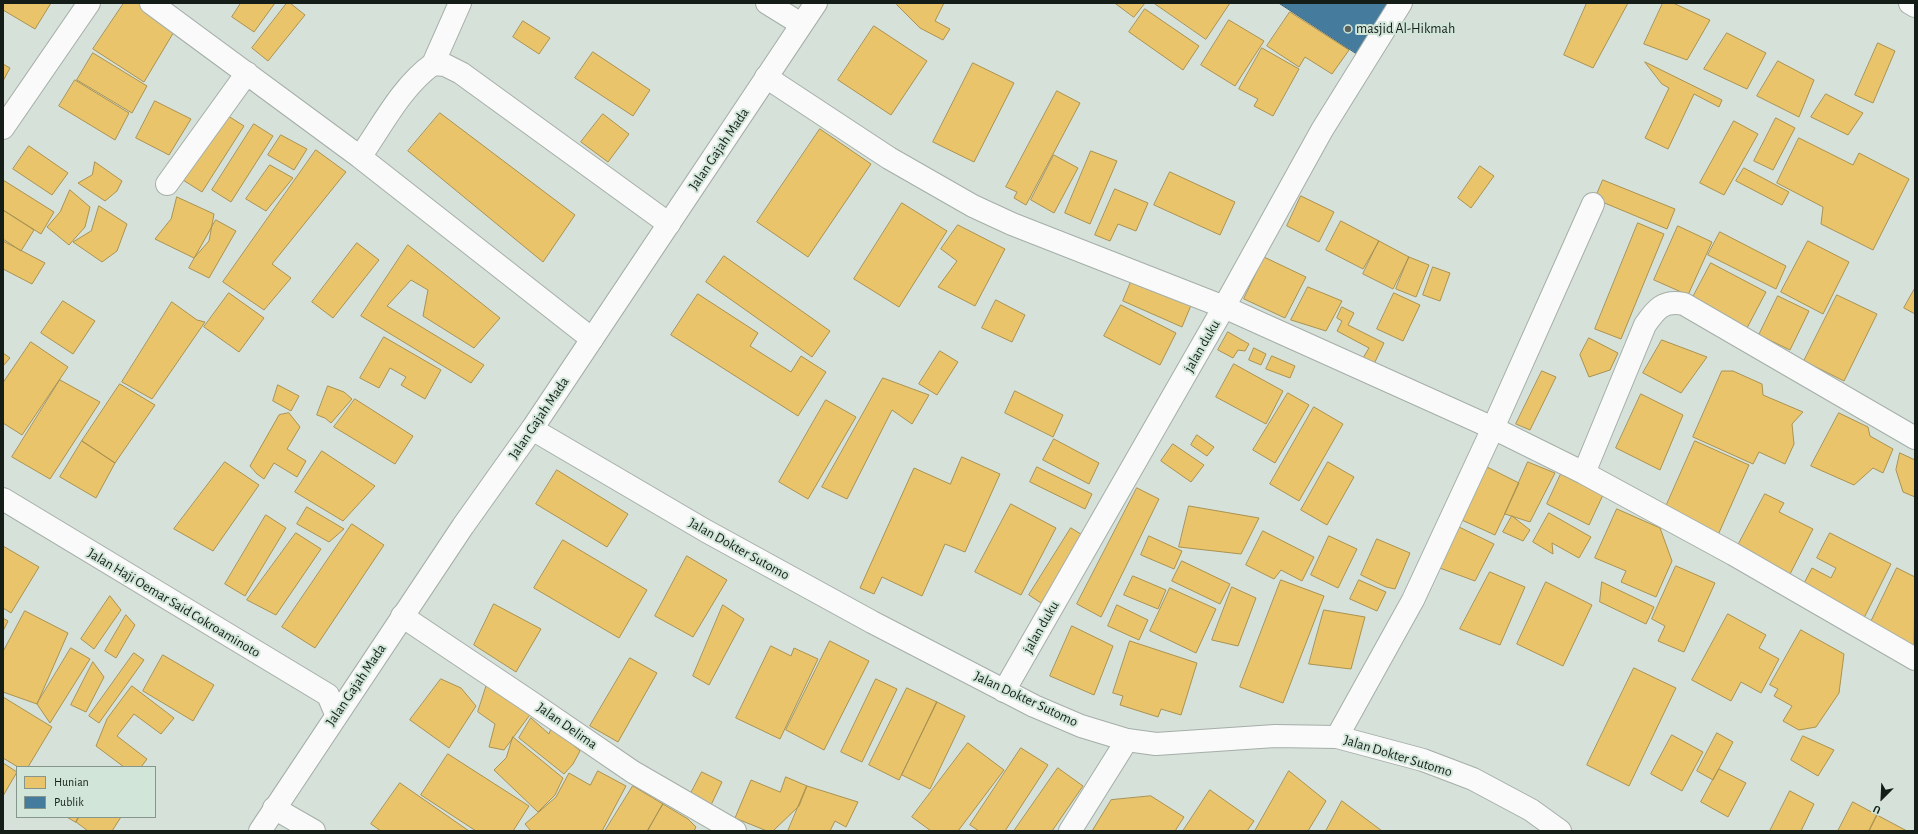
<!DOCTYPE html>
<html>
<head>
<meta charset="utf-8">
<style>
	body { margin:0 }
	#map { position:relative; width:1918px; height:834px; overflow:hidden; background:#d6e1da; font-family:"Alegreya Sans",sans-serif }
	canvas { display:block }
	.frame { position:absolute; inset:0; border:4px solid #151d18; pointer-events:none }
	.legend { position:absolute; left:16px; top:766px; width:140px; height:52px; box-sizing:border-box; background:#d1e6d9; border:1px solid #86968c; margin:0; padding:5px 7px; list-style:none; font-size:12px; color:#151d18 }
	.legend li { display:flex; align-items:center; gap:8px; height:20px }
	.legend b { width:20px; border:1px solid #86968c }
	.north { position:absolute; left:1862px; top:778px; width:40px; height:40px; -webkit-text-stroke:3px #d1e6d9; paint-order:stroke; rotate:204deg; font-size:11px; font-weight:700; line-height:16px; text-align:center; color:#151d18 }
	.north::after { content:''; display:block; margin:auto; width:14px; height:18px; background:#151d18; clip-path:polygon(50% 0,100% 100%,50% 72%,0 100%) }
</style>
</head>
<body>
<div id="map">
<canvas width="1918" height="834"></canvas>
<div class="frame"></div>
<ul class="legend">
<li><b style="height:11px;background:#e9c46a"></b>Hunian</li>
<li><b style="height:11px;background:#457b9d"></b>Publik</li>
</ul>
<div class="north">U</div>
</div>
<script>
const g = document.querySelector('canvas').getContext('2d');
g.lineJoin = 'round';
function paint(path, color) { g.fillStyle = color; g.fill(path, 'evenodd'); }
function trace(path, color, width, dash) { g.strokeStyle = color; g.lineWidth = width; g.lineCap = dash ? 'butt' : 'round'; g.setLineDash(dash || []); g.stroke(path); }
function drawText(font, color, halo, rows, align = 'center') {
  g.font = font + ' "Alegreya Sans",sans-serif'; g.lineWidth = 4; g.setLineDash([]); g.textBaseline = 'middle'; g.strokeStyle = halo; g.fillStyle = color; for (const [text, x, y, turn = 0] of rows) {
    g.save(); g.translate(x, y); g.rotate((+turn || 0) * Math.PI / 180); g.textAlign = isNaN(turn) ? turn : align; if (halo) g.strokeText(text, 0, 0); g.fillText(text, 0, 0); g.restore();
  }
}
const homes = new Path2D(`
	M3,3h48l-16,26 -32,-19z
	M124,3h20l34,22 -34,57 -51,-33z
	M241,3h34l-21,29 -22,-15z
	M287,3h3l15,12 -37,46 -16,-13z
	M898,3h46l-9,18 15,8 -7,11 -23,-12 -23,-23z
	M1115,3h30l-11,14z
	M1154,3h76l-24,36z
	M1587,3h41l-35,65 -29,-13z
	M1663,3h10l37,17 -23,40 -43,-16z
	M1145,9l54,37 -16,24 -54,-38z
	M1290,12l59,38 -17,24 -27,-17 -6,10 -32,-21z
	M1229,20l35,21 -29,45 -34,-21z
	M523,21l27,17 -11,16 -26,-17z
	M874,26l53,35 -36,54 -53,-35z
	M1727,33l39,20 -19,36 -43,-20z
	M1878,43l17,8 -22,52 -18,-8z
	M1262,48l37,21 -26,47 -19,-10 4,-7 -19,-10z
	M593,52l57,38 -17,26 -58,-38z
	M93,53l54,33 -15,27 -55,-33z
	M1778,61l36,19 -15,37 -42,-21z
	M1645,62l77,38 -3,7 -25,-13 -26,55 -23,-11 24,-50 -7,-4z
	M973,63l41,20 -40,79 -41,-20z
	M3,64l7,4 -7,13z
	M75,80l54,33 -14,27 -56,-34z
	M1057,91l23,12 -54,102 -12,-7 3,-6 -11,-5z
	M1826,94l37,19 -15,22 -37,-18z
	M155,101l36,18 -22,36 -33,-17z
	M440,113l135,102 -32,47 -135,-111z
	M225,114l19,12 -42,66 -19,-12z
	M603,114l26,20 -21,28 -27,-20z
	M1776,118l19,10 -22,42 -19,-9z
	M1734,121l24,13 -34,61 -24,-12z
	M254,124l19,12 -42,66 -19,-12z
	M820,129l51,35 -63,93 -51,-35z
	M281,135l26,14 -13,21 -26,-15z
	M1799,138l54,27 6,-12 50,26 -36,71 -52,-26 2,-17 -46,-24z
	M29,146l39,27 -16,22 -39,-26z
	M316,150l30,22 -74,92 19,14 -27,32 -41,-28z
	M1091,151l26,10 -27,63 -25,-11z
	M1054,155l24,13 -24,45 -23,-13z
	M95,162l27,19 -5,10 -12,10 -27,-18 14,-8z
	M270,165l23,13 -27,33 -20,-12z
	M1480,166l14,10 -23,32 -13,-10z
	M1744,168l45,24 -7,13 -46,-24z
	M1170,172l65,30 -15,33 -66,-30z
	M3,180l51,32 -13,22 -38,-24z
	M1603,180l72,29 -8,20 -72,-30z
	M1115,189l33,14 -12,28 -18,-7 -8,17 -15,-6z
	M70,190l20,17 -5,20 -16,18 -22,-18 13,-15z
	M1301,196l33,16 -15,30 -32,-16z
	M177,197l37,17 -5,27 -15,17 -39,-19 16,-20z
	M902,203l45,28 -48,76 -45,-28z
	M99,206l28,18 -10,27 -15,11 -29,-20 18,-11z
	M3,210l31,20 -13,21 -18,-12z
	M216,220l20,11 -27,47 -20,-10z
	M1341,221l38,20 -16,28 -37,-19z
	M1638,223l26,11 -43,105 -26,-10z
	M958,225l47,24 -30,57 -37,-19 19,-26 -16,-12z
	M1678,226l34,16 -24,53 -34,-15z
	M1720,232l66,34 -10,23 -68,-34z
	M3,241l42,22 -13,21 -29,-15z
	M1379,241l30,16 -16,32 -30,-15z
	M1808,241l41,21 -26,52 -42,-22z
	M357,243l22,17 -46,58 -21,-16z
	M408,245l92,73 -26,30 -51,-32 5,-26 -17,-10 -24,26 97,59 -13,18 -110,-67z
	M724,256l106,75 -18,26 -106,-75z
	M1264,257l42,20 -21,41 -41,-19z
	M1409,257l20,8 -13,32 -20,-8z
	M1711,263l55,29 -19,36 -55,-29z
	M1433,267l17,6 -10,28 -17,-6z
	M1133,277l59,26 -10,24 -59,-26z
	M1308,287l34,14 -16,30 -35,-11z
	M1915,288v26l-11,-6z
	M229,293l35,25 -25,34 -35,-25z
	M1394,293l26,12 -17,36 -26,-12z
	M698,294l60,39 -8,13 41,26 10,-16 25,16 -28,44 -127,-81z
	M1837,295l40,19 -33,67 -40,-20z
	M1778,296l31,15 -19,39 -31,-15z
	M996,300l29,15 -13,27 -30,-14z
	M63,301l32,20 -22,33 -32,-21z
	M172,302l25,18 8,2 -53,77 -30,-17z
	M1121,305l55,28 -16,32 -56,-29z
	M1342,307l12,6 -6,12 36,18 -10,21 -11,-6 6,-10 -32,-17 5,-10 -5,-3z
	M1228,332l21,12 -4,7 -7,-1 -5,8 -15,-8z
	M384,337l57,33 -16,29 -24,-14 5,-8 -16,-9 -11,20 -19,-10z
	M1589,338l29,15 -8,17 -21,7 -9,-22z
	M1662,340l45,17 -26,36 -38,-20z
	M31,342l37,25 -46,68 -19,-12v-40z
	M1254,348l12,6 -5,11 -12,-5z
	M940,351l18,11 -21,33 -18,-11z
	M3,353l7,5 -7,8z
	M1272,356l23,10 -5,12 -24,-9z
	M1234,364l49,27 -17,33 -50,-27z
	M1542,371l14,6 -26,53 -14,-6z
	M1722,371h11l29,13 1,11 40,17 -11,12 2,20 -9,20 -26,-12 -6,12 -60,-27z
	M883,378l46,17 -17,29 -20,-14 -45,89 -25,-12z
	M60,380l40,22 -50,77 -38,-22z
	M120,384l35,21 -40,58 -33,-22z
	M278,385l21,11 -8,15 -18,-10z
	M328,386l16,6 8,7 -21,24 -6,-5 -8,-3z
	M1015,391l48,24 -10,22 -48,-24z
	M1288,393l21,12 -34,58 -22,-13z
	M1641,394l42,21 -23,55 -44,-22z
	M355,399l58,37 -18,28 -61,-37z
	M826,400l30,17 -48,82 -29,-17z
	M1314,407l29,17 -44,77 -29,-17z
	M289,413l11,14 -13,22 19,12 -9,16 -23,-14 -10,16 -7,-5 -7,-8 29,-51z
	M1839,413l29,14 2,9 23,13 -10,24 -10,-5 -19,17 -43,-19z
	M1197,435l17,12 -7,9 -16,-11z
	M1054,439l45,24 -10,21 -46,-24z
	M82,441l33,22 -19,35 -36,-21z
	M1695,441l54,24 -31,70 -54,-24z
	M1173,444l31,21 -13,17 -30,-21z
	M322,451l53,35 -32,35 -48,-29z
	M1900,453l15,7v37l-12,-5 -7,-22z
	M962,457l38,17 -35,78 -20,-8 -23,52 -40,-19 -8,17 -14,-6 54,-120 36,16z
	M225,462l34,23 -46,66 -39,-22z
	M1328,462l26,15 -27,48 -26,-15z
	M1528,462l27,11 -25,49 -25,-8z
	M1479,463l40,20 -24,52 -40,-18z
	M1037,467l55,27 -7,15 -55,-27z
	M557,470l71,44 -21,33 -71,-43z
	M1561,474l42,21 -14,30 -42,-21z
	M1137,488l22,11 -58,118 -24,-13z
	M1765,494l19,9 -5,9 34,17 -26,51 -53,-27z
	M1011,504l45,24 -35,67 -46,-23z
	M1189,506l70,12 -18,36 -62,-7z
	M307,507l37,22 -15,13 -32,-18z
	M1617,509l43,19 12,33 -16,36 -35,-15 5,-11 -31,-13z
	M1549,513l42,24 -12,21 -27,-15 1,11 -20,-12z
	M266,515l20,13 -41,68 -20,-12z
	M1512,516l18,14 -7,11 -20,-9z
	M352,524l32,21 -69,103 -33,-21z
	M1457,526l37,18 -19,37 -38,-14z
	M1071,528l13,8 -43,67 -12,-8z
	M1263,531l51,26 -12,24 -21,-11 -7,9 -28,-14z
	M296,533l25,16 -45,66 -29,-15z
	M1830,533l61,31 -27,54 -62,-31 10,-19 19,10 5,-10 -19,-10z
	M1149,536l33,15 -8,18 -33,-14z
	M1329,536l28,13 -19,39 -27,-13z
	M1377,539l33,14 -15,36 -9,-2 -25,-12z
	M563,540l84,50 -28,48 -85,-50z
	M3,546l36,21 -28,46 -8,-5z
	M687,556l40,24 -34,57 -38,-21z
	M1182,561l48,23 -10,20 -48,-23z
	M1676,566l39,17 -31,69 -26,-11 7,-15 -13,-7z
	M1897,568l18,9 -1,72 -45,-23z
	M1490,572l35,15 -25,58 -40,-16z
	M1133,576l33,14 -8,19 -34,-14z
	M1281,580l43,16 -41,107 -43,-16z
	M1359,580l27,12 -9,19 -27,-12z
	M1546,582l46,23 -29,61 -46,-22z
	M1602,582l52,25 -8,17 -46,-22z
	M1232,587l24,11 -18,48 -26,-6z
	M1170,588l46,21 -20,44 -46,-22z
	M110,596l11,14 -27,39 -13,-10z
	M494,604l47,25 -25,43 -42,-27z
	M723,605l21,14 -35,66 -16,-9z
	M1117,605l31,15 -9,20 -31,-14z
	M1324,610l41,7 -14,52 -42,-5z
	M25,611l43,22 -31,71 -34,-12v-40z
	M1728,614l38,21 -7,13 20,11 -18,34 -20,-11 -10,19 -39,-21z
	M126,615l9,10 -19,33 -11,-7z
	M3,618l5,3 -5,10z
	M1072,626l41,20 -19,49 -44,-19z
	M1801,630l43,24 -5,39 -23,34 -17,3 -16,-9 9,-15 -18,-10 4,-7 -8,-4z
	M830,641l39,20 -45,89 -38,-20z
	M1130,641l67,22 -16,52 -20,-6 -3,8 -38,-12 3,-9 -10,-3z
	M771,646l20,10 3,-8 24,11 -38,80 -44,-21z
	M71,648l19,11 -40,64 -13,-19z
	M134,653l10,7 -45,63 -10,-7z
	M163,655l51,30 -21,36 -50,-30z
	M630,658l27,15 -39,69 -28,-16z
	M93,662l11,15 -18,35 -15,-7z
	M1634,668l42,20 -47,98 -42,-21z
	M441,679l20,9 15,18 -27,42 -39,-28z
	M876,679l21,10 -35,73 -21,-10z
	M488,681l44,31 -28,38 -15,-3 6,-23 -17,-12z
	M132,686l42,32 -13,16 -27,-20 -17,22 30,23 -6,8h-17l-28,-21 11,-27z
	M907,688l30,14 -38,78 -30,-15z
	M3,697l49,30 -24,40h-10l-15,-9z
	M937,702l28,14 -35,73 -28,-14z
	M531,718l18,16 3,-8 28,25 -7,13 -9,10 -45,-36z
	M1717,733l16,9 -20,38 -16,-9z
	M1672,735l31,17 -21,39 -31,-17z
	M1803,736l31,14 -16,26 -27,-16z
	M513,737l50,41 -8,17 -17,17 -44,-42 12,-12z
	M968,743l36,27 -46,61h-27l-19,-14z
	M1021,748l27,17 -43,66h-26l-9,-6z
	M448,754l81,52 -16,25h-37l-55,-36z
	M3,763l14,9 -14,24z
	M1058,768l25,18 -31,45h-38z
	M1719,769l27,14 -18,34 -27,-15z
	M598,771l28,15 -24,45h-71l-6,-7 31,-27 13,-24 21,12z
	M1289,771l37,30 -18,30h-53z
	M702,772l20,10 -11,23 -21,-10z
	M786,777l21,9 -8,20 -26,25h-6l-32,-13 16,-38 29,12z
	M400,783l69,48h-88l-10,-7z
	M633,786l30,18 -16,27h-42z
	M807,786l51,16 -12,25 -11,-6 -5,10h-42z
	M1210,790l44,31 -7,10h-64z
	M1790,791l24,13 -13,27h-31z
	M1151,796l33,21 -9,14h-83l19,-31z
	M1342,801l40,30h-56z
	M1853,802l24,13 -8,16h-31z
	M663,804l25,15 8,8 -2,4h-46z
	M1877,815l30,16h-38z
	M67,817h12l-3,5z
	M79,817h42l-9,14h-24l-12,-9z`);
paint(homes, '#e9c46a');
trace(homes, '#a99251', 1);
const public = new Path2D(`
	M1279,3h114l-34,52z`);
paint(public, '#457b9d');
trace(public, '#375f75', 1);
const minor = new Path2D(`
	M151,3l209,154c22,-31 41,-70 73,-93l12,1 16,8 208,151
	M767,3l34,21
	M433,64l27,-61
	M766,77l123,81 84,48 39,18 212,83 269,121 91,45 149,81 182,105
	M3,128l86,-125
	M360,157l232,182
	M167,184l80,-111
	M1584,473l61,-148c11,-16 18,-25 39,-21l231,134
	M3,499l325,196 8,19
	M402,616l130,87 101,69 102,59
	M1004,691l220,-384 98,-177 79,-127
	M1337,737l76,-137 80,-172 100,-224
	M274,808l40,23
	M1070,831l57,-91`);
const major = new Path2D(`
	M532,429l174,102 166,91 162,84 47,20 46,14 29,4 119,-8 62,1 86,23 50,19 58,31 29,21`);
const highway = new Path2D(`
	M1910,3l5,3
	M260,831l203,-305 69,-97 284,-426`);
trace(minor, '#a5aea8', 24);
trace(major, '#a5aea8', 24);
trace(highway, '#a5aea8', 24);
trace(minor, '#f9faf9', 22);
trace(major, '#f9faf9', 22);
trace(highway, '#f9faf9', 22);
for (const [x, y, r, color] of [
	[1348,29,4,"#59625c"]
]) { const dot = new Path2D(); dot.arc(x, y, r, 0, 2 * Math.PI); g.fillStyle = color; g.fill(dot); trace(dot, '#d1e6d9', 1.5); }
drawText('14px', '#151d18', '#d1e6d9', [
	["masjid Al-Hikmah",1356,29]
], 'left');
drawText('14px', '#151d18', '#d1e6d9', [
	["Jalan Gajah Mada",719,149,-56],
	["jalan duku",1202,346,-60],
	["Jalan Gajah Mada",539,418,-56],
	["Jalan Dokter Sutomo",739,549,29],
	["Jalan Haji Oemar Said Cokroaminoto",174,603,31],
	["jalan duku",1041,627,-60],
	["Jalan Gajah Mada",356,685,-56],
	["Jalan Dokter Sutomo",1026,699,25],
	["Jalan Delima",567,726,35],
	["Jalan Dokter Sutomo",1398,756,17]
]);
</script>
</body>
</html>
